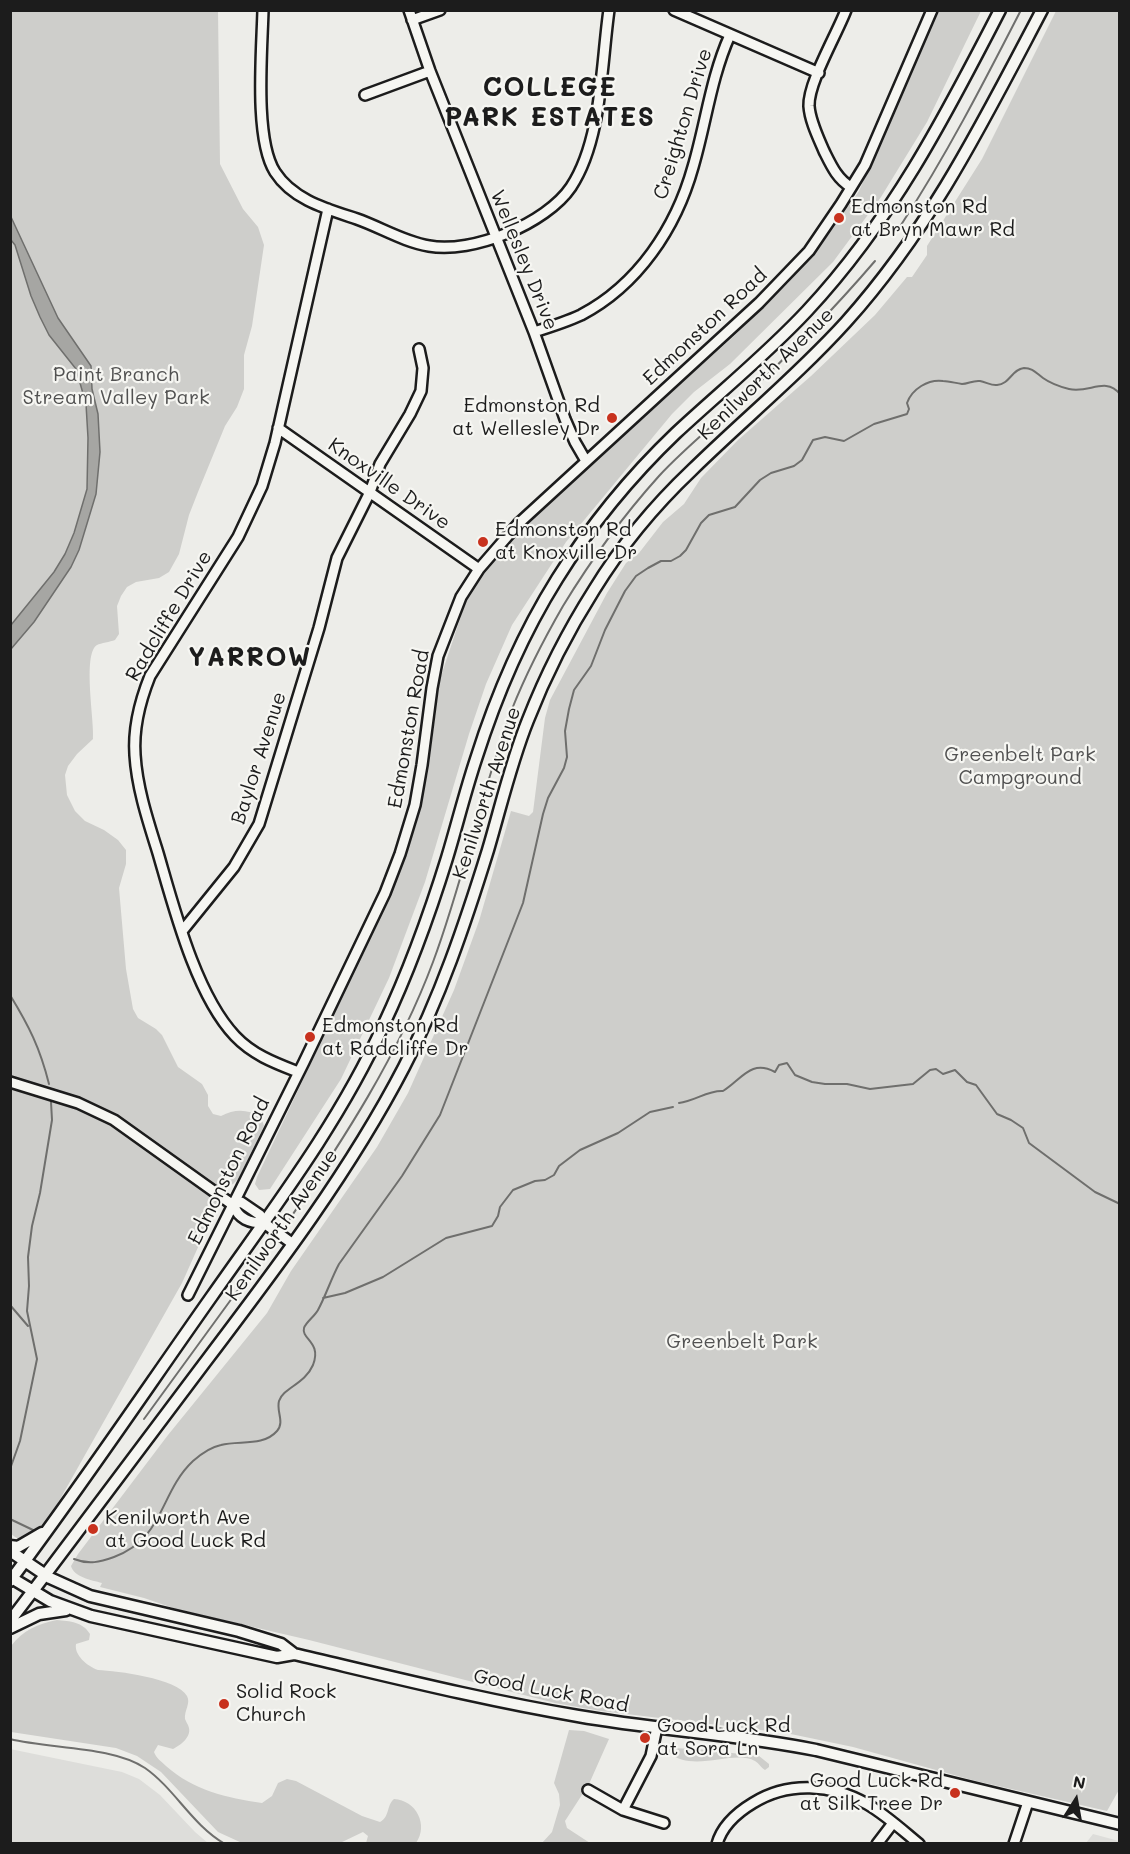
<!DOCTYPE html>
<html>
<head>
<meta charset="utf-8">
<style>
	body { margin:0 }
	#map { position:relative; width:1130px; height:1854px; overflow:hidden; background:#edede9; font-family:Mali,sans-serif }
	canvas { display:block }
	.frame { position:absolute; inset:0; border:12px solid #1c1c1c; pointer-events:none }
	.north { position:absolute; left:1046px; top:1770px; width:60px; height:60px; -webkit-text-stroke:4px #f6f6f2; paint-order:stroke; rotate:11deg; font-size:16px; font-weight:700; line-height:24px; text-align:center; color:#1c1c1c }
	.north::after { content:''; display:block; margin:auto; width:21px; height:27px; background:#1c1c1c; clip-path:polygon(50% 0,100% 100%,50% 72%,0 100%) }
</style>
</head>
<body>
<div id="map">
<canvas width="1130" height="1854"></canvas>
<div class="frame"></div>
<div class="north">N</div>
</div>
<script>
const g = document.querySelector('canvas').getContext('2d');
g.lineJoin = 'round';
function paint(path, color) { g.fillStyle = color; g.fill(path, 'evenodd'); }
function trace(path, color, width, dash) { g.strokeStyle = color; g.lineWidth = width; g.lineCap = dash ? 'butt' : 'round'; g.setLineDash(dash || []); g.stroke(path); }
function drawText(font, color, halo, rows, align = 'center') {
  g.font = font + ' Mali,sans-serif'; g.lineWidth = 4.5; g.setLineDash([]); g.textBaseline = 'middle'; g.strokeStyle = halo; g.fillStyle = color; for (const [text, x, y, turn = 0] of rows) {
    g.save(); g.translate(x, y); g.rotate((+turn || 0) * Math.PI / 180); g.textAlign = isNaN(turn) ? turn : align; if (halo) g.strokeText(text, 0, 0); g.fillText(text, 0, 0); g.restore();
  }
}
paint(new Path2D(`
	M10,1749l112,23 17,7 21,16 35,37 13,11h-197z
	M1093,1834l26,7v2h-33z`), '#ddddda');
paint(new Path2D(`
	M11,11h207l2,153 23,45 15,18 6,18 -12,81 -8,29v34l-7,18 -12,19 -27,66 -9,23 -10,39 -10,18 -10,6 -23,4 -9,5 -6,9 -4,10 2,28 -4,6c-5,2 -14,3 -18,5 -15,9 -2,78 -4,94l-16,15 -9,12 -3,9 2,20 8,16 10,10 19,9 14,10 8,10v14l-7,24 7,81 7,40 5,9 18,11 6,6 16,32 24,17 6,11v11l5,8 8,2c14,-7 26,-7 40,1l3,9 -26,53 -5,5 -8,3 -43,96 -145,257 -12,4 -14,-10z
	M938,11h43l-54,111 -46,75 -48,65 -103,102 -36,28 -22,22 -106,128 -54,83 -26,59 -17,50 -44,148 -36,96 -48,101 -71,110 -11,1 -4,-6 2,-7 123,-260 22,-51 14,-41 12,-53 12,-93 26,-78 13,-25 14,-18 49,-50 191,-171 55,-54 38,-45 33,-47z
	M1056,11h64v1777l-13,23 -135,-31 -119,-33 -67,-14 -185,-22 -46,-8 -246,-63 -133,-31 -32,-11 -44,-11 2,-4c-11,-3 -28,-6 -31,-17l7,-12 90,-119 99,-122 24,-42 86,-124 31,-54 46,-103 25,-69 32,-110 18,5 4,-4 12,-94 5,-18 57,-107 19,-30 13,-10 24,-31 21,-18 17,-26 37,-38 73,-64 64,-61 32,-38h5l15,-22v-9l55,-87z
	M57,1620c13,1 26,2 33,14l-1,6 -13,4c-2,11 11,22 22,26 19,1 79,8 89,26 4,7 -3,15 -2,23 1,3 3,5 4,9 2,9 -8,17 -16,21l-15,-4 -4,7c2,6 7,9 12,14 27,24 61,32 96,37l10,-7 6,-13 9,-4 9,2 66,35 18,6c10,-5 6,-16 14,-23 22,1 35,26 22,44h-50l2,-7 -5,-4 -23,11h-98l-24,-11 -57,-60 -24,-16 -21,-8 -105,-16v-86c12,-16 27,-22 46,-26z
	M569,1730l15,1 25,8 -20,45 -24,37 2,7 23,15 -49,1 11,-12 8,-27 -1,-11 -5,-11z
	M670,1748l26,1 63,7 10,8v3l-4,3c-4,-2 -6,-7 -10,-9 -22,-12 -62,13 -87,-9z`), '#cececb');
const water = new Path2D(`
	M11,217l47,101 33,48 1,23 6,25 2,38 -4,42 -17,56 -8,17 -37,55 -23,27v-24l43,-53 11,-18 9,-21 13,-44 1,-51 -2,-34 -10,-35 -27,-34 -9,-18 -9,-21 -16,-51 -4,-5z`);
paint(water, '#a6a6a3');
trace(water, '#6f6f6d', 1.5);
trace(new Path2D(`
	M901,225c45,-69 82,-141 120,-215
	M10,995c19,31 30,53 39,89
	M679,1103c16,-2 29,-13 44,-12 19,-12 28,-32 52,-19l4,-7 8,-2 8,12 17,7 13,2h22l23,5 43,-5 17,-14 6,-1 7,5 12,-4 12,12 9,3 21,29 14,6 12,8 6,15 66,49 25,12
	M287,1223c56,-83 111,-167 146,-261 31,-83 48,-170 79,-253 14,-35 32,-70 51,-103 28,-46 60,-90 96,-130 26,-28 56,-52 84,-78 47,-44 90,-88 132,-137
	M323,1298l22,-5 38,-16 63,-39 46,-12 6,-10 2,-9 13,-17 22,-9 10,-1 9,-5 5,-9 21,-16 38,-17 32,-21 23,-5
	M10,1305l18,21
	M144,1419l118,-162
	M10,1469l10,-28 17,-82 -10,-48 2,-25 -1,-29 4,-31 8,-33 12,-73 -1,-18
	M10,1519l23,11
	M74,1559c15,6 26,3 40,-2 51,-19 45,-64 79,-96 8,-7 18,-14 28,-16 18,-5 42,2 56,-14 8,-9 -1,-20 2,-30 4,-13 26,-17 34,-36 9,-23 -12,-26 -9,-37 2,-6 11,-12 14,-18 8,-15 13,-31 21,-46l63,-88 38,-61 83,-212 20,-89 5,-16 16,-30 3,-11 -2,-26 4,-22 5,-19 17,-24 14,-36 20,-39 11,-15 12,-8 13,-7h10l9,-5 6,-6 15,-27 8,-8 26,-8 25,-27 11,-7 23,-7 8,-6 11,-20 12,-3 19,4 30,-17 33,-10 2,-5 -2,-6c5,-14 21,-24 36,-22 6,0 12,2 19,3 6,0 11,-4 18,-3 6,1 12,5 17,4 13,-1 15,-16 27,-17 9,0 12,5 19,10 7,5 18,9 26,11 20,5 36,-13 51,5
	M10,1739c40,10 102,7 135,29 30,21 47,57 80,76`), '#6f6f6d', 2);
const minor = new Path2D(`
	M263,10c-1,41 -9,129 12,162 18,28 52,37 82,47 23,8 47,23 72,27 43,8 117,-22 142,-59 31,-47 30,-121 38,-177
	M409,10l21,61 104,261 31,87 10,23 11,19
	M674,10l145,63
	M846,10c-9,24 -38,73 -37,96 1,15 9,31 15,45 7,14 13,28 27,36
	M412,20l28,-10
	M365,95l65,-24
	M534,332c16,-5 32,-10 47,-17 57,-30 95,-87 112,-148 13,-44 18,-90 37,-132
	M278,428l201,141
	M183,930l51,-63 25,-43 60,-196 18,-70 33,-66 10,-28 30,-50 11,-23 2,-23 -4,-19
	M298,1072c-23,-9 -45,-17 -63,-36 -39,-41 -61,-128 -77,-183 -10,-32 -21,-65 -23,-98 -2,-28 5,-54 15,-79l88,-139 24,-51 13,-43 53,-234
	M10,1082l68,21 36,17 119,85c6,14 16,18 31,18
	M233,1205l8,-3 19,13 4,8 29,21
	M188,1295l116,-233 81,-169 15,-39 15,-49 7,-40 10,-77 6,-32 23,-59 18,-28 39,-45 241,-221 50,-52 32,-47 24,-39 67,-155
	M588,1790l35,20 41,13
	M623,1810l28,-54 6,-29
	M717,1844c5,-18 21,-32 36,-41 35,-22 79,-19 114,1 19,11 35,26 52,40
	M877,1844l16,-21
	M1014,1844l14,-42`);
const major = new Path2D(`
	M10,1546l8,1 24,-14
	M10,1551l40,27 40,18 149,35 42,13 13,10c94,22 189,46 284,62 79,14 159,18 238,34l304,74
	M10,1577l40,24 41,15 186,41 17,-3
	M10,1581c70,-93 135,-190 202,-285 61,-87 127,-173 171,-270 26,-55 46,-110 64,-168 10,-33 18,-66 29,-99 20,-63 46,-124 81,-180 33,-53 74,-103 119,-146 44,-41 90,-78 131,-122 84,-90 137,-192 193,-301
	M10,1621c65,-85 129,-171 193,-256 72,-95 146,-192 201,-298 36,-69 61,-143 84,-217 13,-44 23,-88 40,-130 18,-46 40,-89 66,-130 27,-44 60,-84 98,-120 51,-50 106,-95 154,-148 86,-96 137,-200 196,-312
	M10,1628l29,-14 27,-4`);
trace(minor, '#1c1c1c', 14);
trace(major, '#1c1c1c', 15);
trace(minor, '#f6f6f2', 9);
trace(major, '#f6f6f2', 10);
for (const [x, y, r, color] of [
	[839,218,6,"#c8321e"],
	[612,418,6,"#c8321e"],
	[483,542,6,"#c8321e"],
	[310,1037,6,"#c8321e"],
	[93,1529,6,"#c8321e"],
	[224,1704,6,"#c8321e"],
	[645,1738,6,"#c8321e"],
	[955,1793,6,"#c8321e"]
]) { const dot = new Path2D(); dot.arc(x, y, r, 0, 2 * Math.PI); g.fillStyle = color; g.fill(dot); trace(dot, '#f6f6f2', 2); }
drawText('20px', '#1c1c1c', '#f6f6f2', [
	["Creighton Drive",683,124,-73],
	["Wellesley Drive",524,260,68],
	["Edmonston Road",705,327,-43],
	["Kenilworth Avenue",766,374,-44],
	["Knoxville Drive",389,484,35],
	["Radcliffe Drive",169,616,-59],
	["Edmonston Road",409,729,-80],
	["Baylor Avenue",259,758,-72],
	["Kenilworth Avenue",487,793,-72],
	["Edmonston Road",229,1171,-64],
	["Kenilworth Avenue",282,1225,-55],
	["Good Luck Road",551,1691,11]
]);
drawText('20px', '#1c1c1c', '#f6f6f2', [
	["Edmonston Rd",851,207],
	["at Bryn Mawr Rd",851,230],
	["Edmonston Rd",600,406,"right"],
	["at Wellesley Dr",600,429,"right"],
	["Edmonston Rd",495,530],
	["at Knoxville Dr",495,553],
	["Edmonston Rd",322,1026],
	["at Radcliffe Dr",322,1049],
	["Kenilworth Ave",105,1518],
	["at Good Luck Rd",105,1541],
	["Solid Rock",236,1692],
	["Church",236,1715],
	["Good Luck Rd",657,1726],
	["at Sora Ln",657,1749],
	["Good Luck Rd",943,1781,"right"],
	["at Silk Tree Dr",943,1804,"right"]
], 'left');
drawText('20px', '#515151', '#f6f6f2', [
	["Paint Branch",116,375],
	["Stream Valley Park",116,398],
	["Greenbelt Park",1020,755],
	["Campground",1020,778],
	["Greenbelt Park",742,1342]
]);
g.letterSpacing = '1.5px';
drawText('bold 26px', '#1c1c1c', '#f6f6f2', [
	["COLLEGE",550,88],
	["PARK ESTATES",550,118],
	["YARROW",250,658]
]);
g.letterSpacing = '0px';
</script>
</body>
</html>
